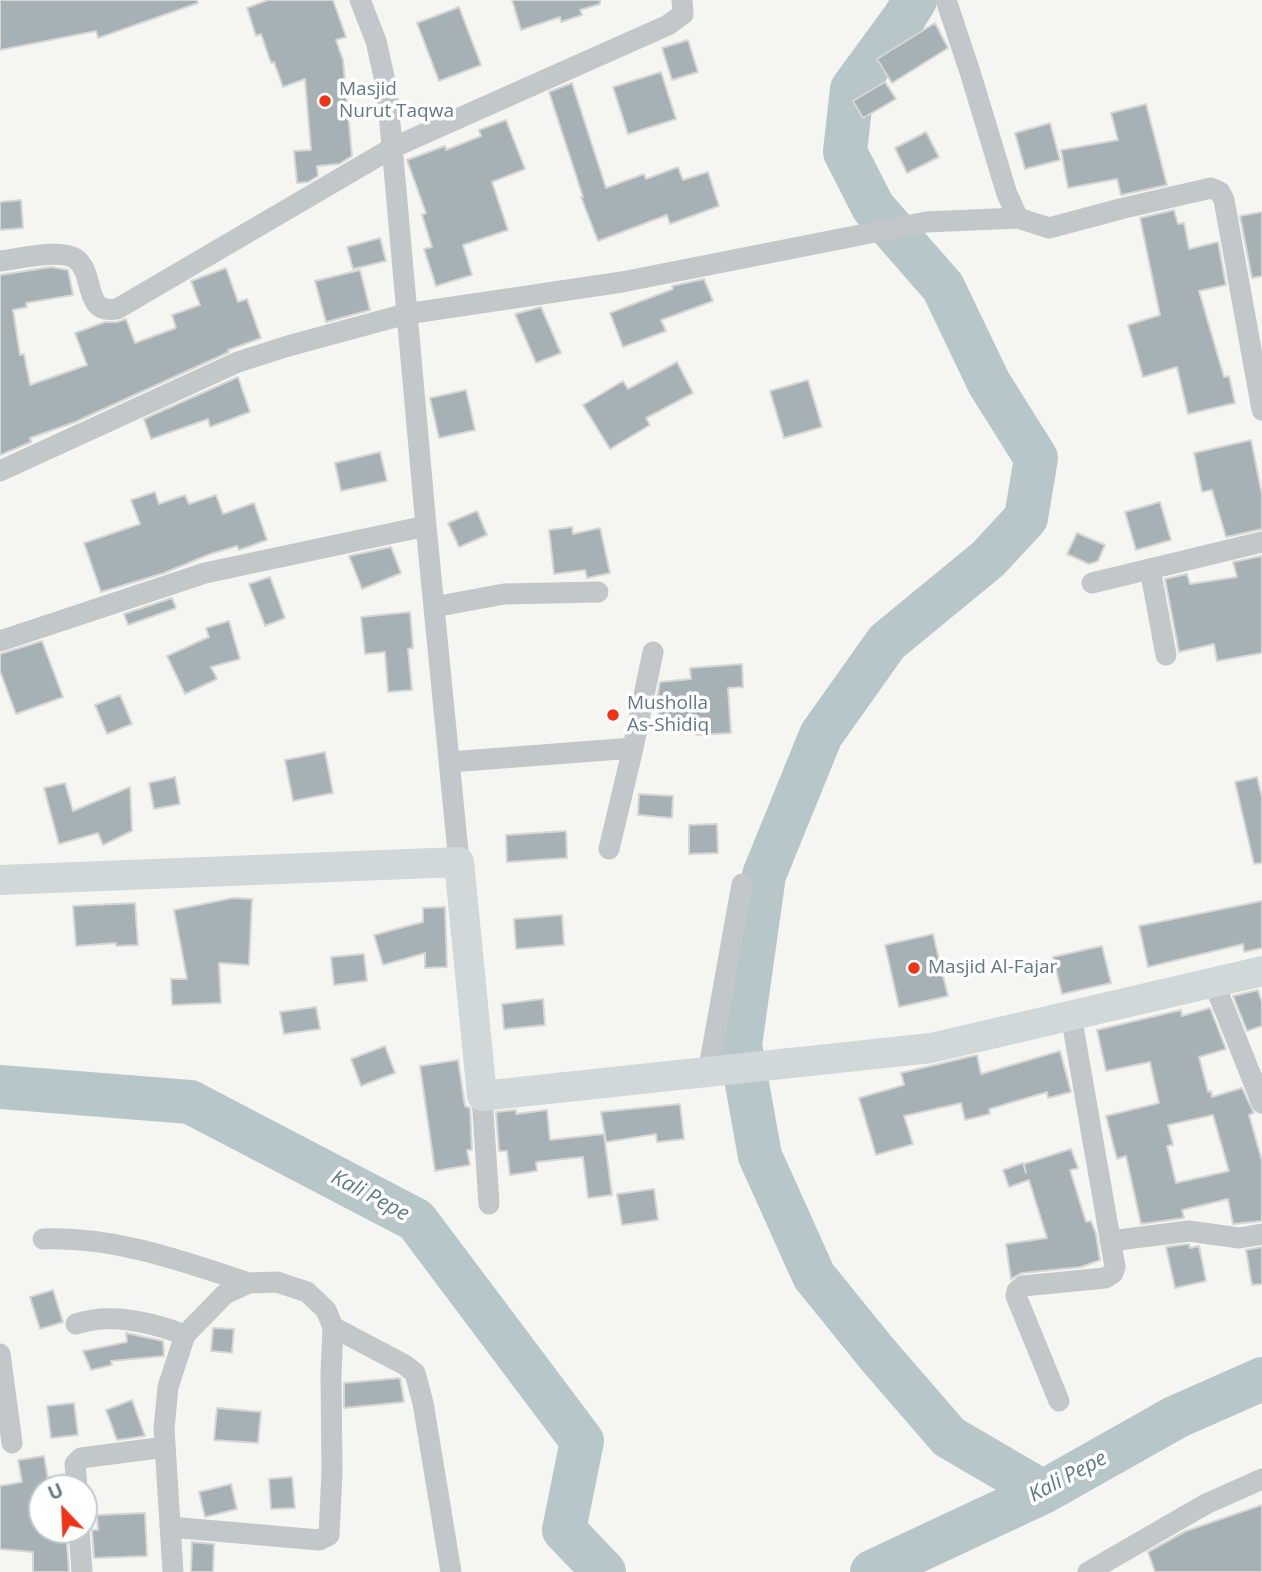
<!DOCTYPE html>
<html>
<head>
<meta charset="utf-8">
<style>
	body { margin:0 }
	#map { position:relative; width:1262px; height:1572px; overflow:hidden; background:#f5f5f1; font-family:"Open Sans",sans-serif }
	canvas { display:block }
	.north { position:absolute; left:28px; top:1474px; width:70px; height:70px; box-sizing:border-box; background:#fff; border:2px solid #c0c9ce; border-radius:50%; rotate:337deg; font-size:19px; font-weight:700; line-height:28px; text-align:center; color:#627984 }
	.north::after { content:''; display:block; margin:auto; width:24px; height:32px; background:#ef3317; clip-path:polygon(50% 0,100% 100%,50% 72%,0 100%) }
</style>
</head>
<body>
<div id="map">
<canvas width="1262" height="1572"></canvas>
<div class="north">U</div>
</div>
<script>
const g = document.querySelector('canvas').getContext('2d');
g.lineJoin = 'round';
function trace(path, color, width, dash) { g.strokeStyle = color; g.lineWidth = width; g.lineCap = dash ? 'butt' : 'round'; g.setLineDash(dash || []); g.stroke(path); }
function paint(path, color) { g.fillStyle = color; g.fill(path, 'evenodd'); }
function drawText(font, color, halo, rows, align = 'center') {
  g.font = font + ' "Open Sans",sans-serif'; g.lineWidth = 7; g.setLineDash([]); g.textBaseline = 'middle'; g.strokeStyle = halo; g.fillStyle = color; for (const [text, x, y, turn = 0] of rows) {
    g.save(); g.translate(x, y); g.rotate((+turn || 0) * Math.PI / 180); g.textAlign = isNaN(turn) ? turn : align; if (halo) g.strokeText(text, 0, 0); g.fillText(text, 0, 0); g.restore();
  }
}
trace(new Path2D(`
	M915,0l-11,18 -52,71 -7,63 28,55 70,80 46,96 47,75 -10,60 -38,41 -101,83 -66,93 -57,140 -24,170 20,111 54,120 64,79 71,82 94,55
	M0,1087l190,15 226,118 166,221 -18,89 40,42
	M872,1572l171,-80 133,-75 86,-38`), '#b7c6c9', 44);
const building = new Path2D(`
	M0,0h197l1,3 -100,35 -2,-7 -96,19z
	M268,0h65l13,37 -10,3 7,20 9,96 -13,8 -22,2 1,10 -10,6 -11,1 -3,-32 17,-1 -6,-71 -22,8 -9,-25 -3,1 -10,-29 -5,2 -9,-28z
	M512,0h88v4l-20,6 2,5 -21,7 -1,-5 -39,13z
	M459,7l22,58 -42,16 -22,-58z
	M935,23l13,25 -56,35 -15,-24z
	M688,40l10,32 -26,8 -10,-32z
	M661,72l15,47 -48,15 -15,-47z
	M885,82l11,17 -33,19 -10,-17z
	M572,83l34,105 38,-14 2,5 32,-12 5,13 25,-8 11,34 -49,18 -3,-9 -69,26 -17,-44h2l-34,-105z
	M1146,104l21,81 -46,10 -4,-16 -49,9 -7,-38 57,-10 -7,-27z
	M506,120l19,49 -33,13 16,48 -45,15 9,30 -36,11 -12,-37 8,-2 -10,-32 4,-2 -19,-53 38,-14 1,4 35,-14 -2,-6z
	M1050,123l10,37 -35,9 -10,-36z
	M926,132l13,25 -32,16 -12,-25z
	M21,200l2,28 -23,2v-28z
	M1174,210l4,14 6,-1 5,26 29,-7 8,43 -27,6 25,86 5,-1 6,27 -47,11 -11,-47 -34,10 -15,-52 32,-10 -20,-97z
	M1262,212v64l-10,2 -12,-62z
	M380,238l6,23 -33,8 -6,-22z
	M51,267l17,3 5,25 -47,8 1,4 -14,3 7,45 4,-1 6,31 57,-20 -12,-32 30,-11h12l9,-3 9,24 41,-15 -4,-13 28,-10 -9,-24 35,-13 12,34 9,-3 14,39 -33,12 1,2 -154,70 -45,16 1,4 -31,13v-180z
	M360,270l10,40 -44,12 -11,-41z
	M704,279l9,22 -52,19 5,11 -43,16 -13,-34 63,-24 -1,-3z
	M541,307l20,46 -25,10 -21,-49z
	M677,362l16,31 -47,25 4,7 -40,24 -27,-44 40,-24 5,8z
	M238,377l12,35 -40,15 -2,-8 -57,20 -7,-20z
	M808,380l14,47 -38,11 -14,-47z
	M466,390l9,40 -36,8 -9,-40z
	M1251,440l11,55v34l-36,8 -14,-47 -10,2 -8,-39z
	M380,452l7,29 -46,10 -6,-28z
	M155,492l4,12 26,-9 4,9 27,-9 7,19 31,-11 13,37 -28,10 -2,-4 -27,8 -46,19 -63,19 -17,-49 56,-19 -9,-24z
	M1160,502l11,38 -35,10 -11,-38z
	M477,511l10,24 -28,12 -11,-24z
	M572,527l1,7 27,-6 10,45 -23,5 -2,-8 -31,4 -5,-44z
	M1077,533l28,12 -7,16 -9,3 -22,-10z
	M391,547l10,26 -39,16 -13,-33z
	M1262,556v97l-45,8 -3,-17 -35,8 -14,-73 22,-5 3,10 47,-7 -4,-15z
	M270,577l15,41 -20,8 -16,-42z
	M172,598l4,10 -48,17 -4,-11z
	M410,612l3,36 -5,1 4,41 -24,2 -3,-40 -20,2 -4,-37z
	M229,621l11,38 -29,8 6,12 -32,15 -18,-38 42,-19 -3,-9z
	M42,641l21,56 -47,17 -16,-43v-17z
	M742,664l1,23 -15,1 3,45 -35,2 -1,-16 -36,4 -2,-24 3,-17 31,-3 -1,-11z
	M120,695l12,29 -25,10 -12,-29z
	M325,752l8,41 -40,8 -8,-41z
	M175,777l5,27 -26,5 -5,-26z
	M1257,777l5,20v66l-8,1 -19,-82z
	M65,783l8,28 57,-24 2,44 -29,14 -5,-12 -39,11 -15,-56z
	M639,794l34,2 -1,22 -34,-3z
	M717,824l1,29 -29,1v-29z
	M566,831l1,27 -60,4 -1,-27z
	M233,898l19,1 -3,66 -30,-2 2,40 -49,2 -1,-26h16l-13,-69z
	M1262,901v47l-18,4 -1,-8 -95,23 -9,-41z
	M135,903l3,42 -22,1v-3l-40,3 -3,-40z
	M445,907l2,60 -22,1v-15l-42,12 -9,-30 49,-13v-14z
	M562,915l2,30 -48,4 -2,-30z
	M933,934l15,62 -49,11 -14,-62z
	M1102,946l9,37 -49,11 -9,-37z
	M364,954l3,27 -33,4 -3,-28z
	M1258,990l4,13v23l-15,5 -14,-35z
	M543,999l2,26 -41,4 -2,-25z
	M316,1007l4,22 -36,5 -4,-22z
	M1210,1008l16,41 -27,8 9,35 3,-1 1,6 30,-9 12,25 -5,2 13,46v60l-29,3 -5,-25 -46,11 2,8 -43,6 -15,-68 -9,3 -11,-43 53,-13 -9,-41 -44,9 -9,-41 84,-20 1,6zM1213,1115l16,56 -53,12 -9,-37 6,-1 -5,-20z
	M385,1046l10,27 -34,13 -10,-27z
	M1060,1051l11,41 -23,6 -1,-6 -58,17 1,5 -25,6 -4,-17 -57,13 9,28 -37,11 -17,-57 45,-13 -3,-12 76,-18 4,19z
	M458,1060l7,46 5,2 2,42h-5l3,15 -35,6 -15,-105z
	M680,1104l4,35 -27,3 -1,-8 -50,8 -5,-30z
	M516,1110v4l31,-4 3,30 54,-6 8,61 -24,3 -5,-41 -47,5 1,9 -27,4 -3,-24h-8l-3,-39z
	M1071,1149l7,19 -8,2 16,52 5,-1 5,13 4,26 -19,7 -59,6 -11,6 -5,-35 41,-6 -18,-58 -20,7 -6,-17 20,-7 3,10 -2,-9z
	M654,1189l4,31 -36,5 -5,-31z
	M1189,1244l1,4 9,-2 7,35 -31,7 -9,-41z
	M1262,1247v37l-10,1 -6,-35z
	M53,1290l10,32 -23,7 -10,-32z
	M213,1328l21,1 -2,24 -21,-2z
	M126,1333l37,8 1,15 -53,5 1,4 -21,5 -8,-19 44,-9z
	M400,1378l4,24 -60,6v-25z
	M132,1400l13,36 -28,4 -11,-30z
	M74,1403l4,32 -27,3 -4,-32z
	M217,1408l44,4 -3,31 -44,-3z
	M44,1456l5,29 -7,-1v46h24l3,42h-36v-20l-33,-3v-63l22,-4 -4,-22z
	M292,1477l3,31 -24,1 -2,-30z
	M231,1484l6,25 -32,8 -6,-25z
	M1262,1505v67h-107l-7,-20 38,-21z
	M145,1513l2,43 -53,2 -2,-28h6l-1,-15z
	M192,1542l22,2 -1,28h-22z`);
paint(building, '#a6b1b5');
trace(building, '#d6d6d4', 2);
trace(new Path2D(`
	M360,0l16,41 11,49 39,436 33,336
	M946,0l24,72 37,122 11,24
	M0,261c19,-2 61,-13 76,-2 20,15 6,56 41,50l275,-161 276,-123 15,-11 -1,-14
	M0,471l238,-109 50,-16 118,-32 216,-32 304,-60 92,-4 31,10 75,-20 87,-20 9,4 4,8 38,210
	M1150,569l16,86
	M1092,583l170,-41
	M434,607l70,-13 94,-2
	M0,641l205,-68 221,-47
	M450,762l183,-14 20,-96
	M609,849l24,-101
	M1214,983l48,120
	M708,1073l34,-189
	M482,1096l7,108
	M43,1239c71,-3 139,22 206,44
	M1110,1241l79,-10 50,7 23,-4
	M76,1324c35,-12 75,-2 109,11
	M333,1327l72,38 10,8 8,30 28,169
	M0,1354l12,89
	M1059,1401l-43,-105 1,-5 6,-5 82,-8 8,-5 2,-6 -44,-252
	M77,1488l-2,-24 6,-6 84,-11
	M170,1527l149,13 10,-5 3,-63 -1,-98 2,-47 -7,-17 -19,-18 -30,-10 -28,1 -24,11 -40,41 -17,52 -4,42 9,143
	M79,1530l3,42
	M1088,1572l118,-68 56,-25`), '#c2c7c9', 21);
trace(new Path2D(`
	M0,880l459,-18 23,234 449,-48 331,-77`), '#d0d8da', 30);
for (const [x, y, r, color] of [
	[325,101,7,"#ef3317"],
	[613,715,7,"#ef3317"],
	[914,968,7,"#ef3317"]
]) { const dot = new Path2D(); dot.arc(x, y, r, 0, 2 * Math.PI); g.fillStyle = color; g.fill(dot); trace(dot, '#fff', 2.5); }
drawText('19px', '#627984', '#fff', [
	["Masjid",339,90],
	["Nurut Taqwa",339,112],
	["Musholla",627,704],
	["As-Shidiq",627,726],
	["Masjid Al-Fajar",928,968]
], 'left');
drawText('italic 21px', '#5d7b82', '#fff', [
	["Kali Pepe",370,1196,28],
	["Kali Pepe",1068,1477,-28]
]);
</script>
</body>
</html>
